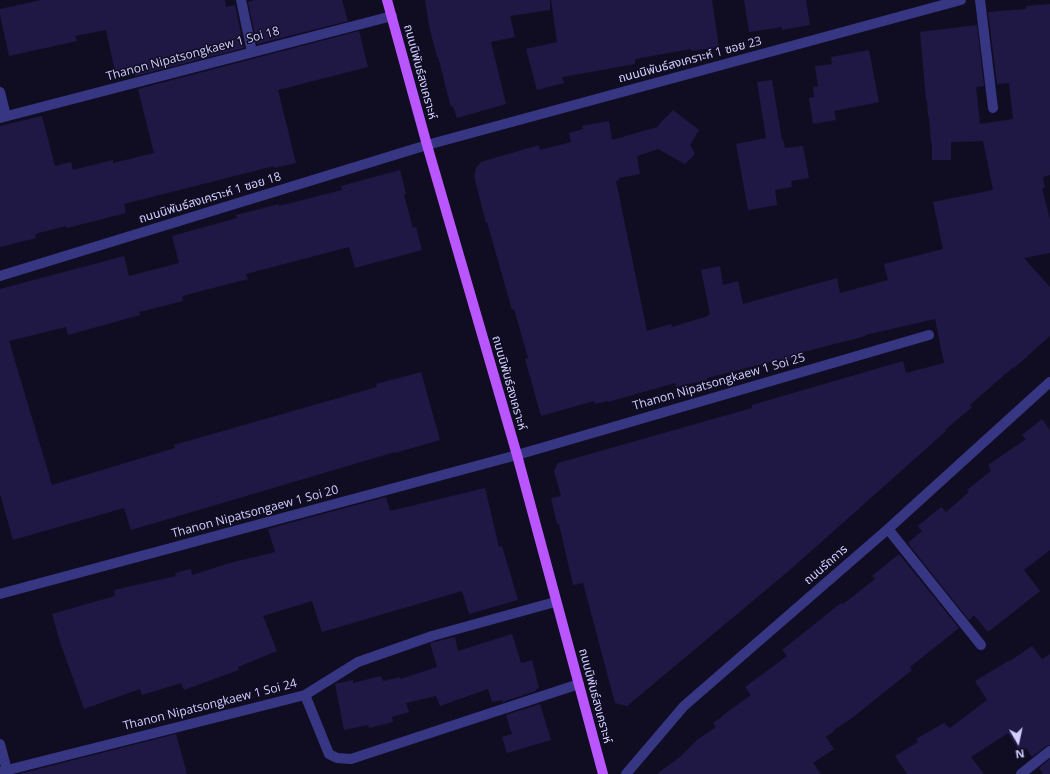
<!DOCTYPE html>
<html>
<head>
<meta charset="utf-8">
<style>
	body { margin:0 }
	#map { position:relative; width:1050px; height:774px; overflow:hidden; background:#100d23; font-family:"Open Sans",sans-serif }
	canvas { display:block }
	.north { position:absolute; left:998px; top:722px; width:40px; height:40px; -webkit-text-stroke:3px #100d23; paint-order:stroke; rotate:171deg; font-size:11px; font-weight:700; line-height:16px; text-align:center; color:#d3cfff }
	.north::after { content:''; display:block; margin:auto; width:14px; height:18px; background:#d3cfff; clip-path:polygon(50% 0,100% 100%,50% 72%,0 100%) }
</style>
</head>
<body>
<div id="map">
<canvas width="1050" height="774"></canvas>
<div class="north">N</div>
</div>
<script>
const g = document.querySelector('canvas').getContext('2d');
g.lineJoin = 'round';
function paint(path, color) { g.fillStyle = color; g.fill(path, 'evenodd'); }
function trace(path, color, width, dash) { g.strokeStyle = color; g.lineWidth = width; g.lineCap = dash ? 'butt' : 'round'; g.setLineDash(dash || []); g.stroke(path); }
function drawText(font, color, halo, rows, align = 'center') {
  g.font = font + ' "Open Sans","Noto Sans Thai",sans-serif'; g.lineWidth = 3; g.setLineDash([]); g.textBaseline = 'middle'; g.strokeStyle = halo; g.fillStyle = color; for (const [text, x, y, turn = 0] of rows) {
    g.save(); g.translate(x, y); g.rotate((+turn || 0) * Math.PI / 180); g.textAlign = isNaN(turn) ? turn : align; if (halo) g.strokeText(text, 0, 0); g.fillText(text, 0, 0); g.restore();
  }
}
paint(new Path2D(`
	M41,0h184l1,7 9,-2 9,43 -109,28 -1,-3 -18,3 -10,-46 -31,6 2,5 -68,15 -9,-41v-6z
	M255,0h87l6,21 -91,23 -9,-42z
	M425,0h125v10l-40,6 5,21 -24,5 15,62 -49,14 -4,-12 -2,1 -13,-50h-1l-8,-31z
	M551,0h161l7,47 -28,4v-2l-56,10v5l-73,13 2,6 -27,7 -11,-41 31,-7z
	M744,0h62l4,25 -28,5v-3l-33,5z
	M1050,4v171l-7,2 2,11h-3l8,32v33l-26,5 26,29v49l-36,32v-1l-10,8 -34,30 2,2 -27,23 1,1 -155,138 -164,137 -12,-3 -32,-120 -10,2 -14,-61h-2l-6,-26 10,-2 -7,-25 4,-8 194,-55v-3l151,-44 3,12 38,-10 -9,-44 -70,16 1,1 -63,16 1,4 -21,5 -1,-2 -75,19v2l-31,7 -1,-4 -67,19v-1l-13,3 -1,-3 -53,15 -16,-57 3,-1 -14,-49 -2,1 -25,-88 -1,1 -12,-47 2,-8 5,-6 58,-17 1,5 31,-8 -2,-9 14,-4 -1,-3 27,-5 3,19 45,-13 5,-6 11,-11 26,20 -9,15 5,9 -10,10 -27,-15 -21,7 3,18 -21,4v2l-3,1 31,150 24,-7 1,3 36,-11v-1l2,-1 -9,-44 19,-4 3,19 15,-4 5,23 94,-26 3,15 48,-13 -4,-16 59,-15 -10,-47 60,-12 -10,-49 -32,1v18h-19v-17h-1l-2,-27 -1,1 -1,-17h-1l-6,-68 57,-7 7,61 -8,1 4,37 33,-5 -4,-36 -12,1 -9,-72 38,-3v-3z
	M359,31l9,36 -90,23 18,73 -22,5v-2l-150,38 2,9 -59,15 -1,-2 -31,8 1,4 -36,9v-121l42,-10 13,50 16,-4 2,8 40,-10v3l41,-10 -16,-64z
	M869,50l10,52 -45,9 2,9 -23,4 -4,-26 5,-1 -1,-10 5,-1 -3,-20 17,-2 -1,-7z
	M772,80l10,60h1l2,8 18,-2 6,32 -18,3 1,6 -17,3 2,15 -29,5 -12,-66 30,-6 -9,-56z
	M400,170l6,24 -2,1 9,33 3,-1 6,23 -67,18 -6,-21 -103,27 2,5 -66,17 1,5 -44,11 1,3 -72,20 -2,-8 -57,14 43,144 123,-37 -1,-3 203,-58 -1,-3 45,-12 19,68 -45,13v-1l-264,78 -7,-22 -111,32 -13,-46v-205l124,-33 5,20 50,-13 -7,-27 65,-18 -1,-3 43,-11v2l63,-16 -1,-4z
	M1042,419l8,11v120l-26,20 16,21 -52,41 -14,-17 -5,5 -59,-74v-1l-2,-2 14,-12 -4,-5 23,-19 5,5 23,-20 -2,-2 24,-19 -3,-6 38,-26 -4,-4z
	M485,488l14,59 3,-1 16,54 -49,14 -7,-23 -140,41 -10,-31 -49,15 14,35 -39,16 1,3 -55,20 -3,-7 -39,12 -2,-6 -56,20 -24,-67 -8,-28 63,-18 -1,-6 62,-14 -1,-3 16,-4 1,6 38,-12 45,-11 -7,-23 14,-4 104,-28 4,14z
	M899,554l60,74 -49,39 2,3 -60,48 -18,12v1l-8,6 8,12 -21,14 8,11h-164l23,-17 17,-17 19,-13 -3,-4 9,-6v-1l29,-21 -6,-8 42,-31 -5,-6 59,-47 2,1 32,-25 -3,-3z
	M512,634l9,29 11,-3 7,28 -3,1v2l-34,11v-2l-10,2 -4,-13 -48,17 -4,-10 -30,7 3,9 -17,5 1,5 -24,6 -1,-3 -24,5 -9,-46 18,-4v3l28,-7 2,5 17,-4v2l37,-12 -7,-24 4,-1 21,-5 3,14z
	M1032,646l10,13 8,-5v91l-4,1 -14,11 -6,-9 -6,4 -12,-19 -37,24 13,17h-77l-12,-18 23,-14 -2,-3 28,-16 6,5 37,-28 -12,-19 35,-21v1z
	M540,704l11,36 -44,13 -5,-16 10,-3 -6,-19z
	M176,734l11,40h-168z
	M1050,759v15h-7l-4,-6z`), '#201844');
trace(new Path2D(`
	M241,0l11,52
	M980,0l13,108
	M0,92l6,24
	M0,118l392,-102
	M0,276l427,-131 534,-145
	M888,529l93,116
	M0,594l517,-139 412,-120
	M305,695l24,59 8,4 14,1 228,-75
	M0,744l8,30
	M0,772l305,-77 53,-33 74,-26 123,-34
	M626,774l58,-68 204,-177 162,-147
	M1021,774l29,-23`), '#373683', 10);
trace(new Path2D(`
	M387,0l40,145 90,310 86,319`), '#ba56ff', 10);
drawText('12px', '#d3cfff', '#100d23', [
	["Thanon Nipatsongkaew 1 Soi 18",193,54,-15],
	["ถนนนิพันธ์สงเคราะห์ 1 ซอย 23",690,60,-15],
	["ถนนนิพันธ์สงเคราะห์",420,72,75],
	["ถนนนิพันธ์สงเคราะห์ 1 ซอย 18",210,198,-17],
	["Thanon Nipatsongkaew 1 Soi 25",719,382,-16],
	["ถนนนิพันธ์สงเคราะห์",509,383,74],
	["Thanon Nipatsongaew 1 Soi 20",255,512,-15],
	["ถนนรัถการ",826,565,-41],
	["ถนนนิพันธ์สงเคราะห์",595,696,75],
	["Thanon Nipatsongkaew 1 Soi 24",210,705,-14]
]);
</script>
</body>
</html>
